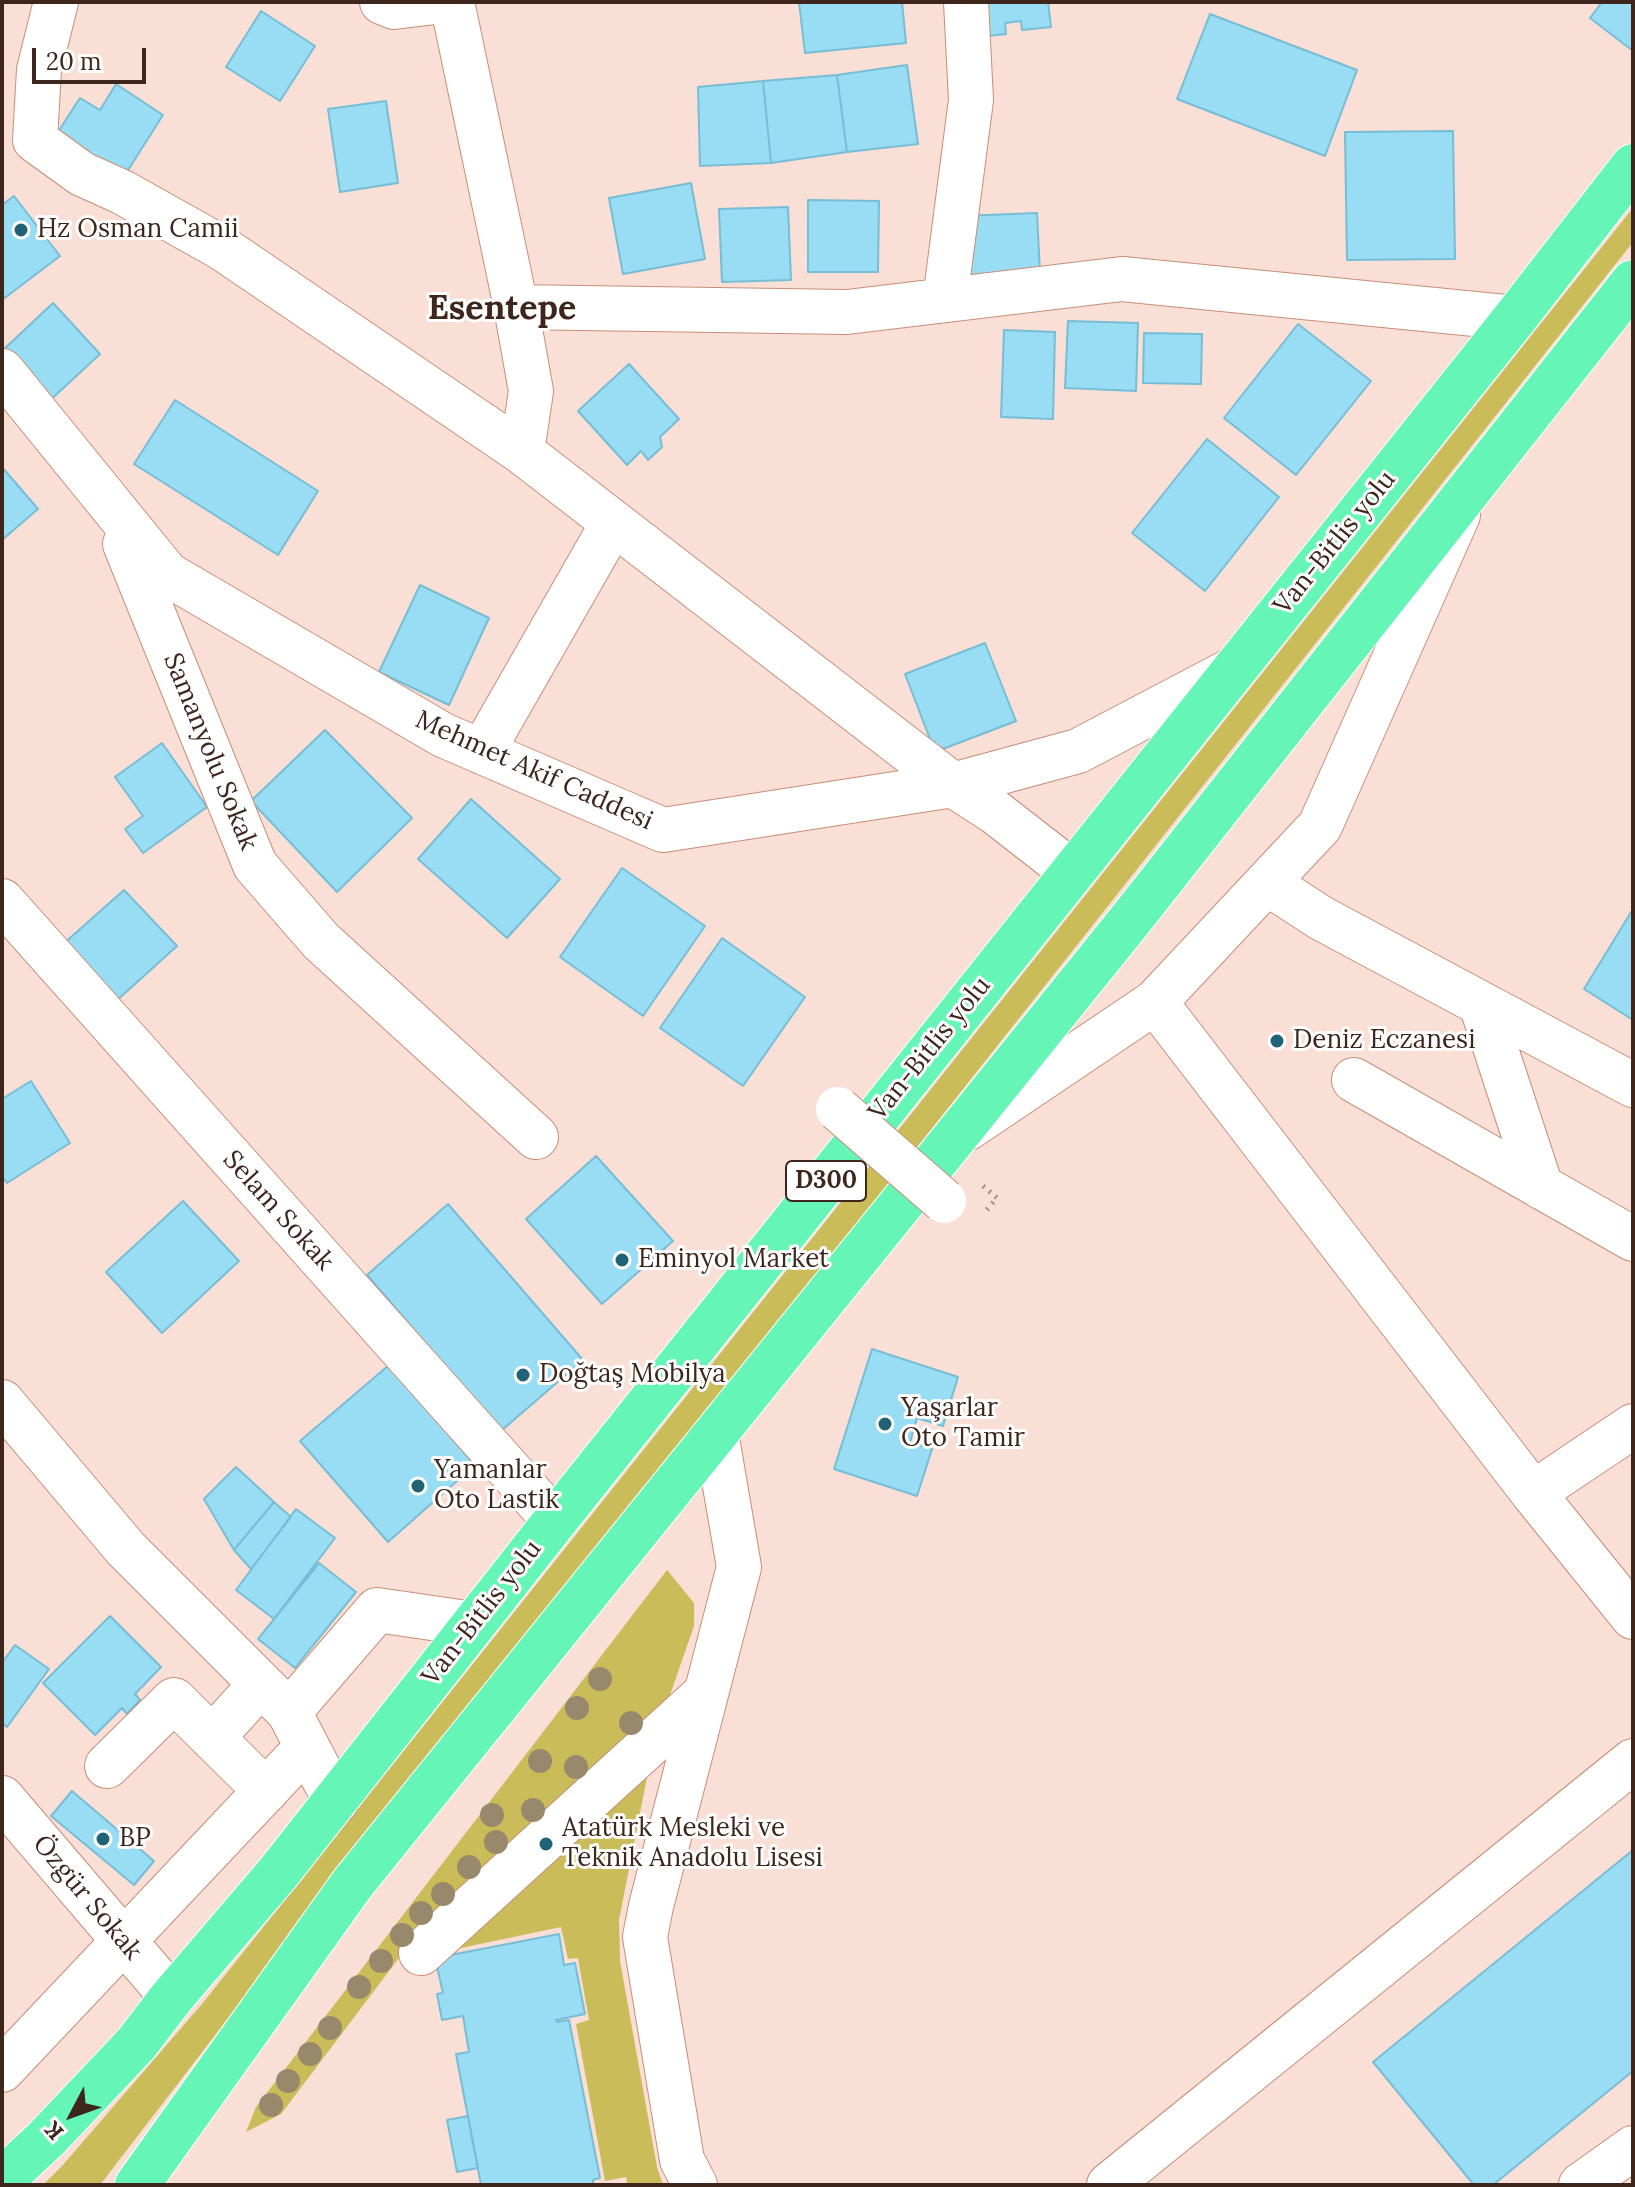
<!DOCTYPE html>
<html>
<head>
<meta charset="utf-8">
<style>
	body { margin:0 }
	#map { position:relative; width:1635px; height:2187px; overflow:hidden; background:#f9dfd5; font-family:Lora,serif }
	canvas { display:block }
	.frame { position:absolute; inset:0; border:4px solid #3e261d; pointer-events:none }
	.north { position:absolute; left:32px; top:2075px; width:80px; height:80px; -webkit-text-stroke:6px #fff; paint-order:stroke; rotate:229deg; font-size:22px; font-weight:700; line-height:32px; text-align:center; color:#3e261d }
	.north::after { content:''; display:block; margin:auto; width:28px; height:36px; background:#3e261d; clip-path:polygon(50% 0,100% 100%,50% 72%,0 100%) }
	.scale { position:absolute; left:32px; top:48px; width:114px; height:36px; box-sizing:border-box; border:4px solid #3e261d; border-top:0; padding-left:10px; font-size:24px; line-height:28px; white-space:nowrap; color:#3e261d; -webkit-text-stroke:6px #fff; paint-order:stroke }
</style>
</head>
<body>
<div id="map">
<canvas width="1635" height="2187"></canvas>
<div class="frame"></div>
<div class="north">K</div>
<div class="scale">20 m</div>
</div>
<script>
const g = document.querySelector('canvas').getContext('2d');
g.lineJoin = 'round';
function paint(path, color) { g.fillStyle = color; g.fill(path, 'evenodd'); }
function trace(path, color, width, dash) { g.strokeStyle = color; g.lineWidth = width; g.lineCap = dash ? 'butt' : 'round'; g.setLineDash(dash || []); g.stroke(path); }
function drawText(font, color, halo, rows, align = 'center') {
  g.font = font + ' Lora,serif'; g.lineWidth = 6; g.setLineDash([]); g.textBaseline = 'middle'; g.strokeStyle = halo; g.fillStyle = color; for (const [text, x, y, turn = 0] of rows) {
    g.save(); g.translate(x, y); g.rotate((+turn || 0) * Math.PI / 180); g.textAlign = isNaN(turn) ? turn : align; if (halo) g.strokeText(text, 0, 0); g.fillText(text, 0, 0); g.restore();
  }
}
paint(new Path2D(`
	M1633,208v34l-1407,1779 -126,164h-57l19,-19 140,-162z
	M667,1570l27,33v23l-32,92 -248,220 -133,176 -35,18 10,-25z
	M649,1767l-30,153 1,41 37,206 6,18h-35l-2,-8 -21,4 -29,-157 13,-4 -11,-62 -10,1 -7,-32 -124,26z`), '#c9bc59');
const building = new Path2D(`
	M799,2h103l4,41 -101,10z
	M975,2h73l3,25 -29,3 -1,-9 -16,2 1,11 -27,3z
	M1602,2h31v49l-43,-33z
	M261,11l54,35 -35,55 -54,-34z
	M1210,14l147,56 -32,86 -148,-57z
	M907,65l11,79 -71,8 -10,-77z
	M837,75l10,77 -76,11 -8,-82z
	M763,81l8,82 -71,3 -2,-79z
	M116,84l47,31 -40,63 -67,-43 24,-37 20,12z
	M386,101l12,82 -58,9 -12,-83z
	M1453,131l2,128 -108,1 -2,-128z
	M691,183l14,76 -82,15 -14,-76z
	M14,196l46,60 -58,44v-95z
	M808,200l71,1 -1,71h-70z
	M788,207l3,73 -69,2 -3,-73z
	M1037,213l3,61 -77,3 -2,-61z
	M53,303l47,51 -56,52 -42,-55z
	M1068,321l70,2 -2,68 -71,-3z
	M1298,324l73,57 -75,94 -72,-57z
	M1004,330l51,2 -2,87 -52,-2z
	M1144,333l58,1 -1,50 -58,-1z
	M629,364l50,55 -19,18 2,10 -14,13 -7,-9 -14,14 -49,-54z
	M175,400l143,91 -40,64 -144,-91z
	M1207,439l72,58 -74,94 -73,-58z
	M2,467l36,42 -36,31z
	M420,585l69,33 -40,87 -70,-33z
	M985,643l31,78 -81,31 -30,-78z
	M325,730l87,88 -75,74 -86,-91z
	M162,743l45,64 -64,46 -18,-24 18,-13 -28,-39z
	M471,799l89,80 -53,59 -89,-79z
	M622,868l83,58 -62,90 -83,-59z
	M124,890l53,56 -63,57 -53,-57z
	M1633,909v111l-49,-31z
	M722,938l83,59 -62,89 -83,-58z
	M31,1081l39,62 -63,40 -5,-7v-77z
	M596,1156l77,85 -71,63 -76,-85z
	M183,1201l56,60 -77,72 -56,-61z
	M448,1204l135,156 -82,71 -134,-156z
	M872,1349l86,28 -15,49 -26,-8 -7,24 22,7 -15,47 -83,-27z
	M389,1365l86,100 -87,77 -88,-101z
	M236,1467l38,35 -40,48 -30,-51z
	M274,1502l17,15 -40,52 -17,-19z
	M296,1509l39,29 -61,81 -38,-29z
	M319,1563l37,29 -61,76 -37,-29z
	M110,1616l51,51 -26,27 5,6 -13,14 -5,-6 -27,27 -52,-52z
	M15,1645l34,24 -42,58 -5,-4v-60z
	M72,1791l82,70 -20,24 -83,-69z
	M1633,1850v221l-140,114h-19l-101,-123z
	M559,1934l5,31 11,-2 10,51 -29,6 1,2 12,-2 31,158 -7,2v5h-112l-25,-131 13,-2 -6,-36 -21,4 -5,-26 6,-1 -8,-35z
	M468,2116l10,52 -21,4 -10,-52z`);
paint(building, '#99ddf4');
trace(building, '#76bdd5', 2);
const minor = new Path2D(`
	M56,2l-17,68 -4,70 47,34 40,18 100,56 300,204 431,333 125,-34 156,-82
	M382,2l12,5 41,-5
	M452,2l64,305 15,84 -9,61
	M945,300l26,-200 -5,-98
	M516,307l331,5 275,-33 393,39
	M2,371l165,203 276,161 220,95 290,-45 42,27 77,60
	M125,544l130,321 66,76 215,196
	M482,752l131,-229
	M1267,883l54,35 312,167
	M2,901l553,620
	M1155,1002l378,491 100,124
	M1481,1004l60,183
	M1354,1080l279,159
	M968,1128l187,-126 165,-176 138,-311
	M2,1402l124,147 163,163
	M1533,1493l100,-67
	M212,1738l49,-54
	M107,1766l67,-66 92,91
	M2,1798l170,199
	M336,1802l-47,-90 88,-102 96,14
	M421,1953l285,-260
	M2,2070l305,-323
	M695,2185l-13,-25 -37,-223 6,-31 88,-339 -23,-134
	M1109,2185l524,-424
	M1581,2185l52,-37`);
const highway = new Path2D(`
	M2,2180l44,-41 90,-95 36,-47 106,-124 277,-352 960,-1203 118,-152
	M137,2185l216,-302 778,-964 502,-637`);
trace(minor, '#c88e77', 46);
trace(highway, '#fff', 46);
trace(new Path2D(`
	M983,1186l14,12 -13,15`), '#a99086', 5, [2, 6]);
trace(minor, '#fff', 44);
trace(highway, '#65f5b7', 44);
const minorBridge = new Path2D(`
	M838,1109l106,92`);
trace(minorBridge, '#c88e77', 46, []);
trace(minorBridge, '#fff', 44);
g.fillStyle = '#98896c';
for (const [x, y] of [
	[600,1679],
	[577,1708],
	[631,1723],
	[540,1761],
	[576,1767],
	[533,1810],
	[492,1815],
	[496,1842],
	[469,1867],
	[443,1894],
	[421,1913],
	[402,1935],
	[381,1961],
	[359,1987],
	[330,2028],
	[310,2054],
	[288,2081],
	[271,2105]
]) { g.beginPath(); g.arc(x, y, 12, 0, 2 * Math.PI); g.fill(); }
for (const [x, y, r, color] of [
	[21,230,8,"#206276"],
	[1277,1041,8,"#206276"],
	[622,1260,8,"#206276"],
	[523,1375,8,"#206276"],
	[885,1424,8,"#206276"],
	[418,1486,8,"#206276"],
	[103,1839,8,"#206276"],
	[546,1844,8,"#206276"]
]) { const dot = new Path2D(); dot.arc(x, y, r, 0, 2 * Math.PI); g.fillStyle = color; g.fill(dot); trace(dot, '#fff', 3); }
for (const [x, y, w] of [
	[826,1181,80]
]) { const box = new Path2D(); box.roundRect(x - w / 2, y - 20, w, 40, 6); g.fillStyle = '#fff'; g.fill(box); trace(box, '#3e261d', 2); }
drawText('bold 24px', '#3e261d', null, [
	["D300",826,1181]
]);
drawText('26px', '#3e261d', '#fff', [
	["Hz Osman Camii",37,230],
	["Deniz Eczanesi",1293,1041],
	["Eminyol Market",638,1260],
	["Doğtaş Mobilya",539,1375],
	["Yaşarlar",901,1409],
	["Oto Tamir",901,1439],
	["Yamanlar",434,1471],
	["Oto Lastik",434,1501],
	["Atatürk Mesleki ve",562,1829],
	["Teknik Anadolu Lisesi",562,1859],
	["BP",119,1839]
], 'left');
drawText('26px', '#3e261d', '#fff', [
	["Van-Bitlis yolu",1335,543,-51],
	["Samanyolu Sokak",210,752,68],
	["Mehmet Akif Caddesi",534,771,24],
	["Van-Bitlis yolu",930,1049,-51],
	["Selam Sokak",278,1211,48],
	["Van-Bitlis yolu",482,1613,-52],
	["Özgür Sokak",87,1898,50]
]);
drawText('bold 34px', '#3e261d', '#fff', [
	["Esentepe",502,309]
]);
</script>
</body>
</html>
